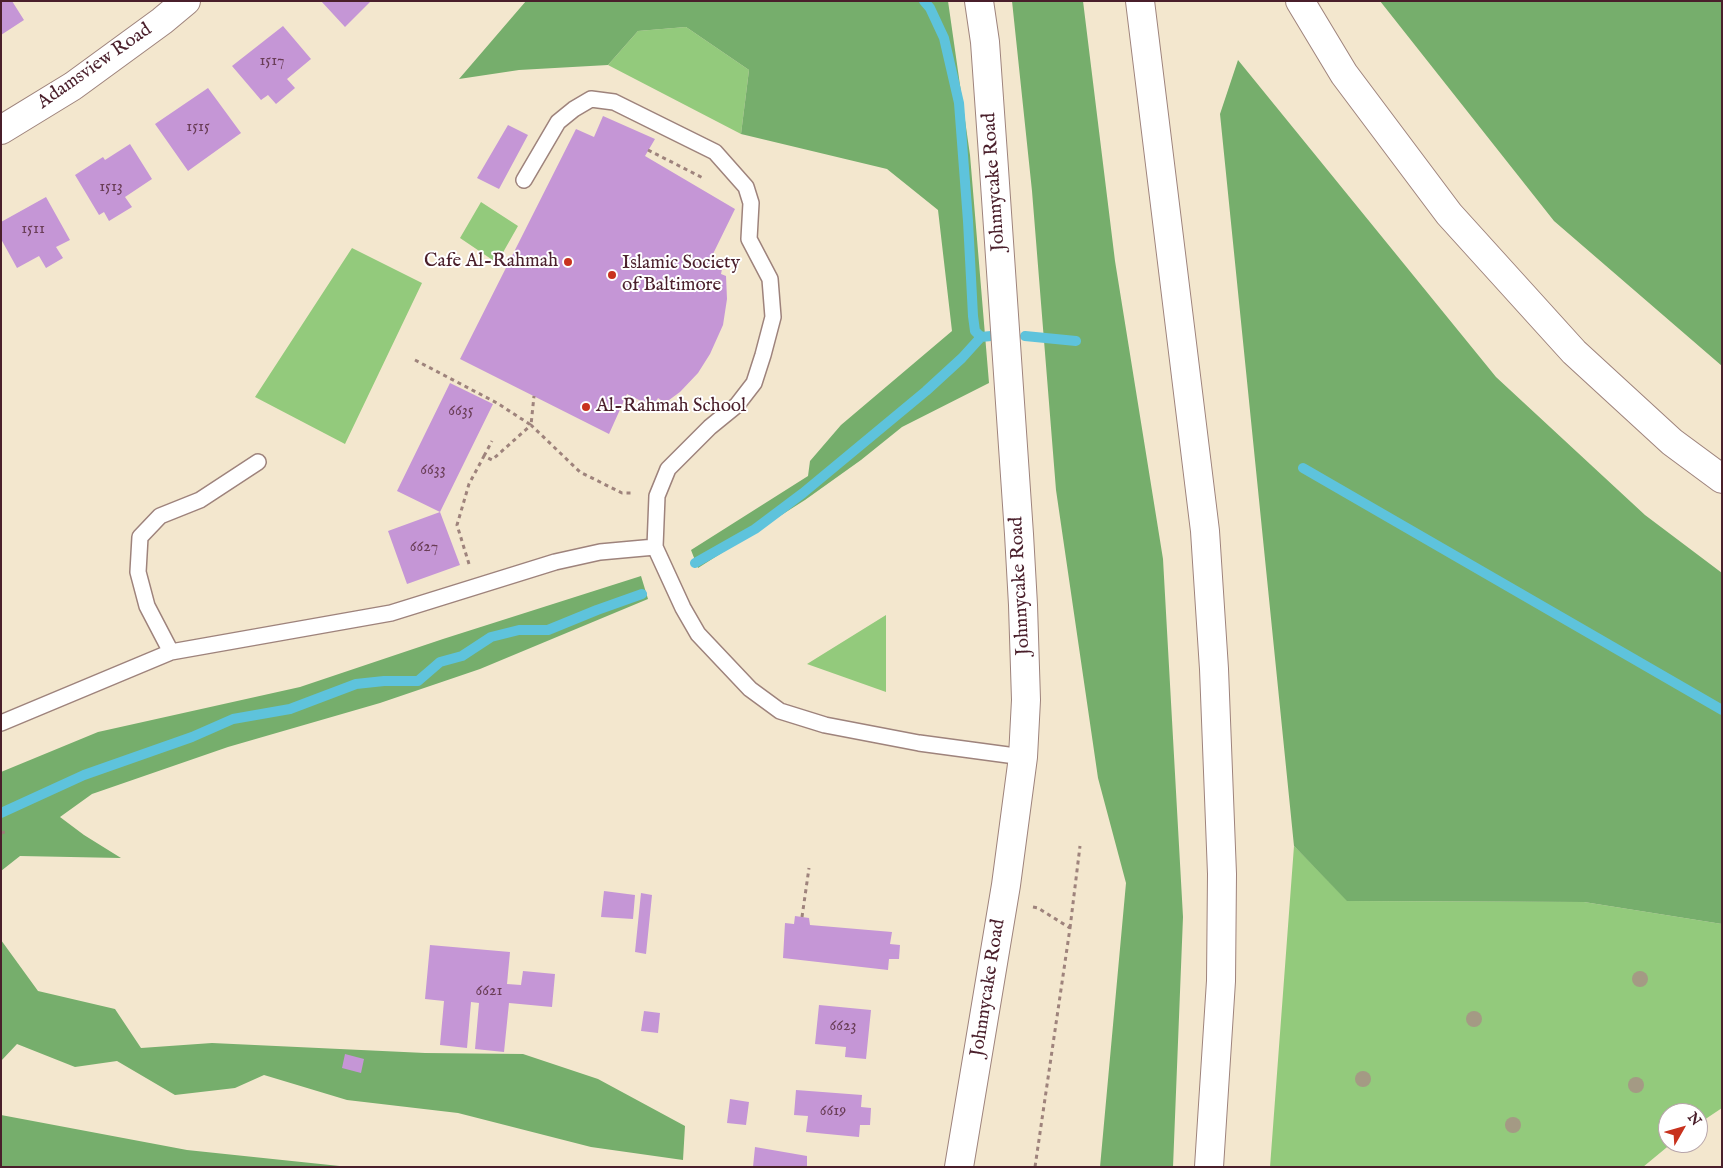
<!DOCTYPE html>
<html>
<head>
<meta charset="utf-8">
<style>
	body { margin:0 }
	#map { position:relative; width:1723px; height:1168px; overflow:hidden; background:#f3e7ce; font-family:"IM FELL English",serif }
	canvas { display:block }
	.frame { position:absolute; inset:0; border:2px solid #4a1f2b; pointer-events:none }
	.north { position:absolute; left:1658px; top:1103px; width:50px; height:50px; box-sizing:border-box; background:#fff; border:1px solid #b7a5aa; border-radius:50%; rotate:52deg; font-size:14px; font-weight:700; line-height:20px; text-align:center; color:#4a1f2b }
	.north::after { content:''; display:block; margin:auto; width:18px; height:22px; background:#c8321e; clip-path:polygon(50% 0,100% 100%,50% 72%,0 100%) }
</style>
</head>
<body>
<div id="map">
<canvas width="1723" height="1168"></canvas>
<div class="frame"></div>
<div class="north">N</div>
</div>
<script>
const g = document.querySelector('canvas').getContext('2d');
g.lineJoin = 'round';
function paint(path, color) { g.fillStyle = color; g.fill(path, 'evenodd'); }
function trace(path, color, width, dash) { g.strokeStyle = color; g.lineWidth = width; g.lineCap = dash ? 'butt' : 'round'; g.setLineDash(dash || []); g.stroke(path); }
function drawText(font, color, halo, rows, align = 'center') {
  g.font = font + ' "IM FELL English",serif'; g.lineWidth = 4; g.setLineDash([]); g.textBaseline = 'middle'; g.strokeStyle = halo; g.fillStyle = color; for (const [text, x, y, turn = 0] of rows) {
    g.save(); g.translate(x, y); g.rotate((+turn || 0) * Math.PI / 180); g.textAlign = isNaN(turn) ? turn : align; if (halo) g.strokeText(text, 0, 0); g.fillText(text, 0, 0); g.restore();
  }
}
paint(new Path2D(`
	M686,27l63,43 -8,64 -133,-69 30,-34z
	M481,202l37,24 -21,37 -37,-25z
	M352,248l70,35 -77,161 -90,-47z
	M886,615v77l-79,-28z
	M1294,846l54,55 236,1 138,22v184l-24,16v-11h-30v30h4l-29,24h-373z`), '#93ca7c');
paint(new Path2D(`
	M526,1h422l22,154 19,228 -87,44 -41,33 -56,40 -107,68 -7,-18 117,-74 2,-15 31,-36 111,-94 -14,-121 -51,-41 -146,-35 8,-64 -63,-43 -48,4 -30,34 -89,5 -60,9z
	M1012,1h71l32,260 48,298 20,358 -10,250h-73l26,-284 -28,-105 -42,-288 -24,-299z
	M1380,1h342v365l-168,-145z
	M1238,60l258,317 149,138 77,58v351l-138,-22 -237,-1 -53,-55 -74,-732z
	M641,576l7,23 -168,70 -100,34 -152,44 -136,47 -32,23 24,18 37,23 -101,-2 -19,15v-99l97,-40 202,-45 143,-48z
	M1,940l37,51 77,18 26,39 71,-5 213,10 98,1 75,25 87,47 -2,34 -92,-13 -133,-34 -111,-13 -83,-25 -29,13 -60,7 -58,-34 -42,6 -58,-23 -16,17z
	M1,1115l186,35 162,17h-348z`), '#76ae6c');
trace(new Path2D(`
	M924,1l6,7 14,30 15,65 9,118 5,95 2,15 6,6 10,-1
	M1025,336l51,5
	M1303,468l419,242
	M695,563l60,-34 48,-36 123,-102 36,-33 19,-21
	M1,813l83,-38 108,-38 41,-18 57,-10 66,-25 28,-3h34l22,-19 22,-6 29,-19 28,-7h29l49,-20 45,-16`), '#5ec3dc', 10);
paint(new Path2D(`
	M1,1h11l12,19 -23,15z
	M321,1h50l-26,26z
	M283,26l28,33 -24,20 8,9 -19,16 -8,-9 -7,5 -29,-34z
	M208,88l33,45 -53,38 -33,-47z
	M603,116l52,23 -10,17 90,53 -24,49 12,6 -2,10 5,2 1,23 -4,26 -13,29 -12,19 -18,19 -15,11 -7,-5 -5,9 -26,-13 -18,40 -149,-75 116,-230 18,8z
	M508,125l20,10 -29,54 -22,-11z
	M130,144l22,35 -27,18 7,10 -23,14 -5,-9 -5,3 -24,-40 28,-18 2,3z
	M46,197l24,43 -14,7 7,11 -17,10 -7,-12 -22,12 -16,-29v-17z
	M450,383l43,21 -53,108 -43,-21z
	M440,512l20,53 -53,19 -19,-53z
	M604,891l31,4 -2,24 -32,-2z
	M641,893l11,2 -6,59 -11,-2z
	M795,916l14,2 1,7 82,7 -2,12 10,1 -1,14h-10l-1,11 -105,-12 2,-35 9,1z
	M430,945l80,7 -3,32 14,1 2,-14 32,3 -3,33 -43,-4 -5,49 -29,-3 4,-46 -8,-1 -4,46 -27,-3 4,-44 -19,-2z
	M819,1005l52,5 -5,49 -21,-2 1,-10 -31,-3z
	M644,1011l16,2 -2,20 -17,-2z
	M345,1054l19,5 -3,14 -19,-5z
	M796,1090l66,5 -1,12 10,1 -1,17h-10l-1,12 -53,-5 2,-16 -14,-1z
	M730,1099l19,3 -3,23 -19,-2z
	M755,1147l52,9v11h-54z`), '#c596d6');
const lane = new Path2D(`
	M524,180l34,-58 16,-13 17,-10 23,3 101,50 31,35 5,16 -2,36 21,40 3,38 -10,38 -9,28 -17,22 -27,22 -42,42 -11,27 -2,51 28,61 15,26 52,55 30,22 45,14 94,18 104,14
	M171,652l-24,-46 -9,-34 2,-35 20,-21 40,-16 58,-38
	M1,723l170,-71 220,-39 164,-51 45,-10 55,-5`);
const street = new Path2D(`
	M1,130l72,-44 89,-65 24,-20
	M959,1167l47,-282 17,-128 3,-57 -3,-95 -4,-71 -25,-365 -9,-127 -6,-41`);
const highway = new Path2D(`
	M1140,1l65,530 9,138 8,205 -1,107 -12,186
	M1300,1l44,73 105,140 125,138 98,90 50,37`);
trace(lane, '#9e837c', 18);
trace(street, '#9e837c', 30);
trace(highway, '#9e837c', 30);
trace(new Path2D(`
	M648,150l55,28
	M415,360l82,43 34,22 3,-29
	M484,456l8,-15
	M469,564l-12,-39 12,-41 15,-28 8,4 39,-35 49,47 42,21h10
	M1,833l7,-2
	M1033,907l5,1 32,20 -35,239
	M802,917l7,-49
	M1070,928l10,-82`), '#9e837c', 3, [4, 4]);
trace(lane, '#fff', 15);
trace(street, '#fff', 28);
trace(highway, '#fff', 28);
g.fillStyle = '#a49a84';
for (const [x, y] of [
	[1640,979],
	[1474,1019],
	[1363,1079],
	[1636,1085],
	[1513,1125]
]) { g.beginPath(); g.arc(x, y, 8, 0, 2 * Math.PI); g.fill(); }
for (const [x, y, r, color] of [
	[568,262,5,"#c8321e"],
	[612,275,5,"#c8321e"],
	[586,407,5,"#c8321e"]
]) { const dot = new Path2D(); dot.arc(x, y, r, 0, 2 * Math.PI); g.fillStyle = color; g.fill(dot); trace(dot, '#fff', 2); }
drawText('16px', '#693d56', null, [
	["1517",272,62],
	["1515",198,128],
	["1513",111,188],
	["1511",33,230],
	["6635",461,412],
	["6633",433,471],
	["6627",424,548],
	["6621",489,992],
	["6623",843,1027],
	["6619",833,1112]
]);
drawText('19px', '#4a1f2b', '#fff', [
	["Adamsview Road",95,67,-35],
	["Johnnycake Road",995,182,-94],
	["Johnnycake Road",1021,586,-93],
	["Johnnycake Road",989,988,-81]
]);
drawText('19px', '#4a1f2b', '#fff', [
	["Cafe Al-Rahmah",558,262,"right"],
	["Islamic Society",622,264],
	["of Baltimore",622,286],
	["Al-Rahmah School",596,407]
], 'left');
</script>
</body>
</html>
